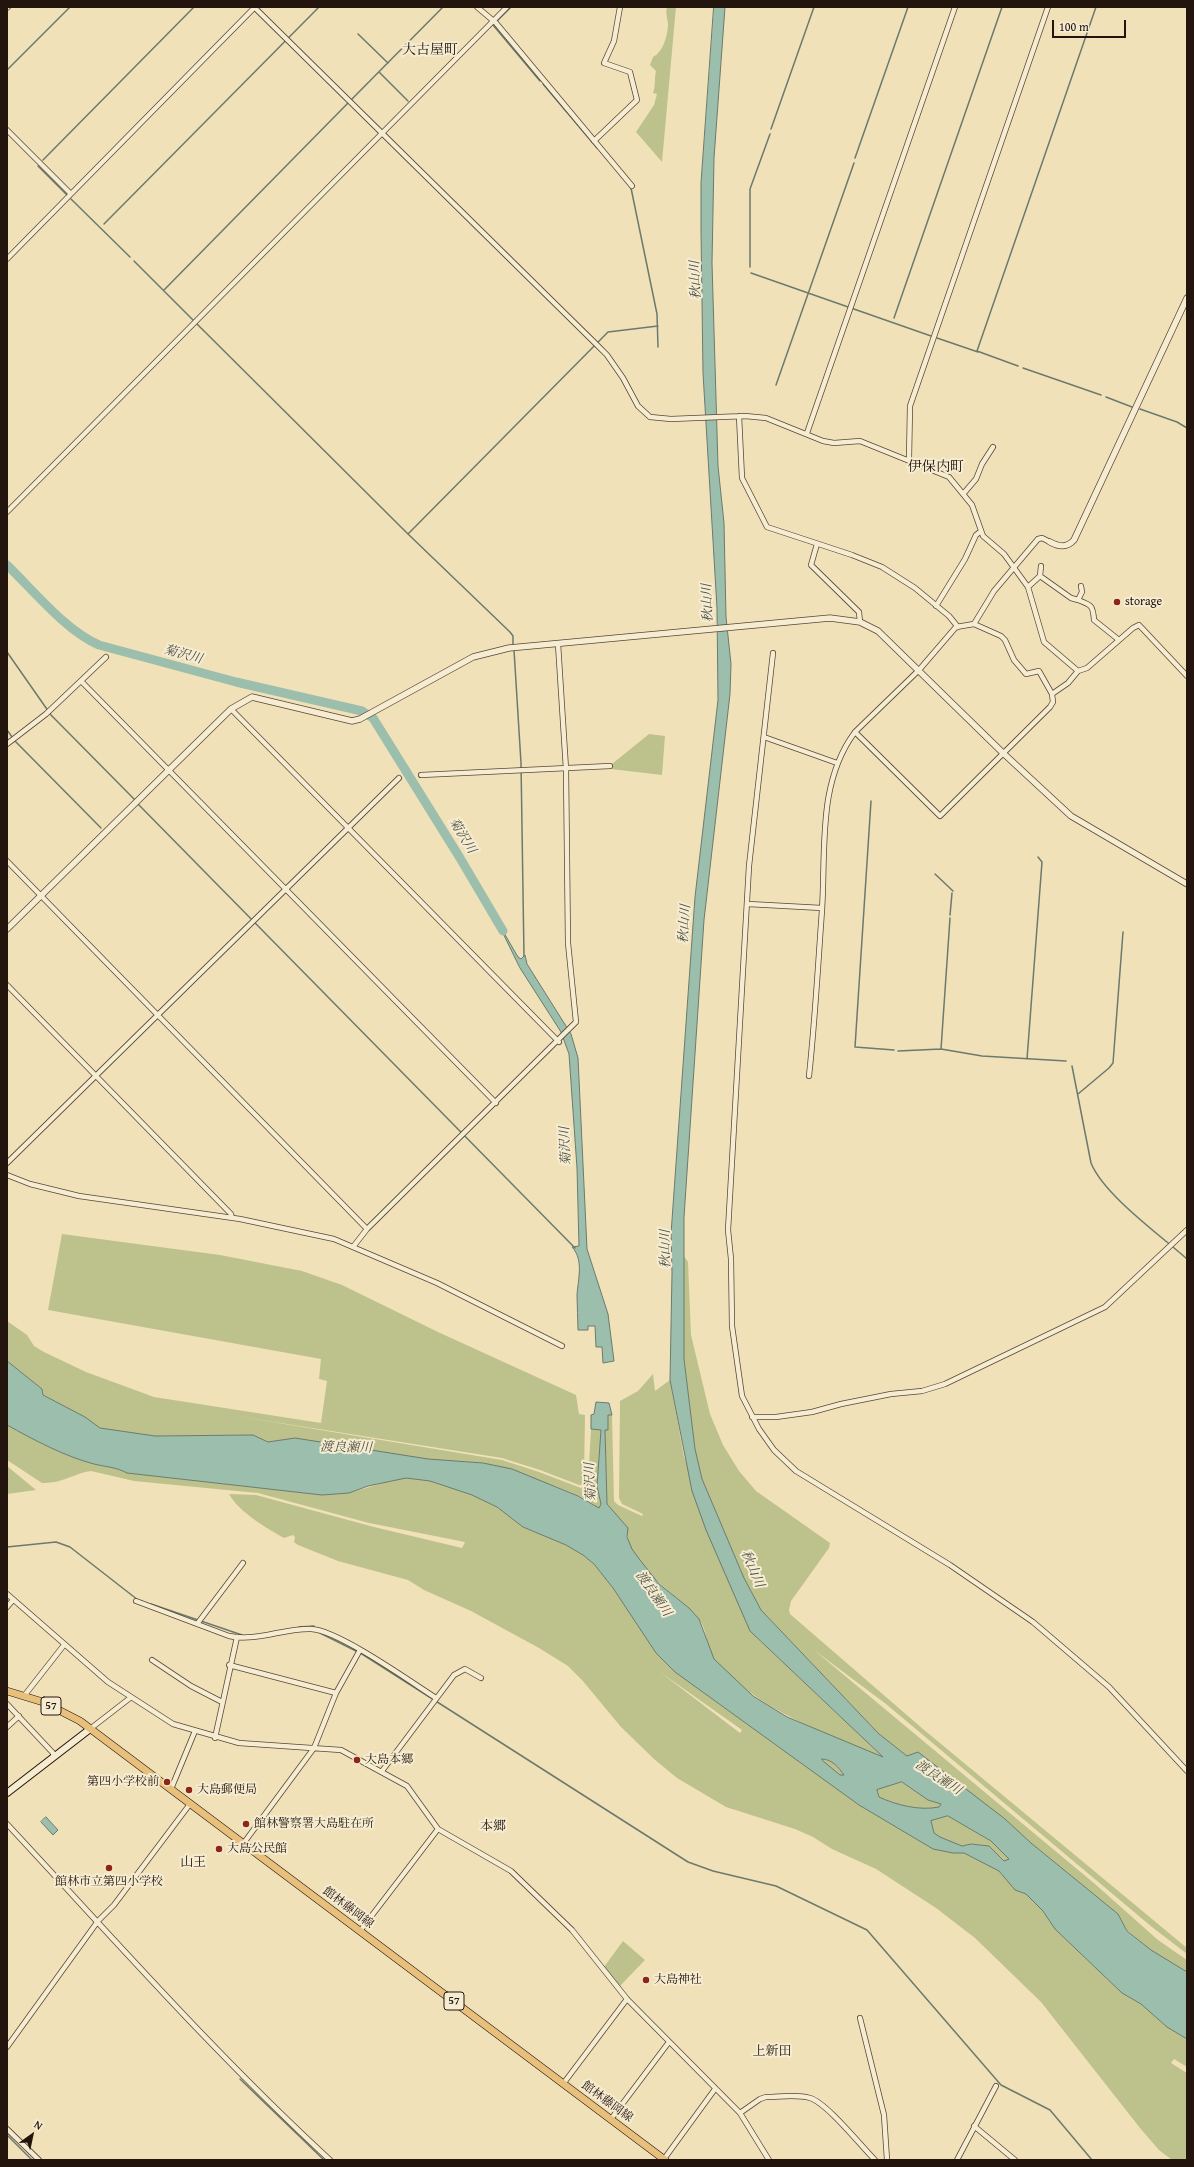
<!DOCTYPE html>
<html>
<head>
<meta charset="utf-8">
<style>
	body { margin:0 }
	#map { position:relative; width:1194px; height:2167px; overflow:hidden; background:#f1e1b8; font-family:"Gentium Book Plus",serif }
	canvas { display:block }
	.frame { position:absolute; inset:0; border:8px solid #23140d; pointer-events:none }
	.north { position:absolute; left:12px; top:2115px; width:40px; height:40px; -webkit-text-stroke:3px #f6ecd1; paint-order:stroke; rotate:33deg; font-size:11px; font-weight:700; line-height:16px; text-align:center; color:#23140d }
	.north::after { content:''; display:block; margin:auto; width:14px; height:18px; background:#23140d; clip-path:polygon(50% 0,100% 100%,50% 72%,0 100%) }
	.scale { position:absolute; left:1052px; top:20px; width:74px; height:18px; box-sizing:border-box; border:2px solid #23140d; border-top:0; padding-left:5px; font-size:12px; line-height:14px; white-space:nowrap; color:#23140d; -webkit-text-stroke:3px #f6ecd1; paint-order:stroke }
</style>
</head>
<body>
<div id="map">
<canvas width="1194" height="2167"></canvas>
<div class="frame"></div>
<div class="north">N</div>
<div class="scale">100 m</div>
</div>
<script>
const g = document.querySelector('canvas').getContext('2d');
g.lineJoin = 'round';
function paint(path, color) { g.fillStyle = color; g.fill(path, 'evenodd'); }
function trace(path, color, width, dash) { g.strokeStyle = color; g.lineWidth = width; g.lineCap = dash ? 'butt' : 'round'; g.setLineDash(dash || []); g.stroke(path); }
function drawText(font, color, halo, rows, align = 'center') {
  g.font = font + ' "Gentium Book Plus","Noto Serif JP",serif'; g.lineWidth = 4; g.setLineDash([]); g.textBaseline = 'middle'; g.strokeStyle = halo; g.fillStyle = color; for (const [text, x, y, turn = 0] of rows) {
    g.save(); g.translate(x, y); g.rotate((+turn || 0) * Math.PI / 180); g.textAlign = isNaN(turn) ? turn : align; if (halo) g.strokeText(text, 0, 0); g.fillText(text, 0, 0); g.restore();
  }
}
paint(new Path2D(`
	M667,7h9l-14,155 -26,-30 18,-27 3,-11 -4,-1c3,-8 1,-14 3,-22l-6,-6 3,-8c10,-5 14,-20 15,-31 0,-7 -3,-12 -1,-19z
	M649,734l16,2 -3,39 -51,-6 1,-5z
	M62,1234l158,21 82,16 40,14 96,47 138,63 3,19 6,1 -1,65 -2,5h-3l-39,-15 -38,-12 -266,-42 266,44 37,12 42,16 5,-2 2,-4 3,-53 10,1 -4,56 4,18 -1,5 -14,-10 -31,-13 -72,-23 -55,-4 -147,-19 -13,2 -15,-7 -99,1 -55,-8 -14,-11 -42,-22 -1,-6 -35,-28v-40l20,14 7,11 10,6 42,20 68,25 167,26 6,-42 -8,-2 2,-20 -273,-49z
	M683,1255l5,7 3,73 19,79 13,31 16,26 17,20 74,52 -1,5 -38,53 -2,9 1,4 133,115 264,219v6l-35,-27 -266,-223 -72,-54 281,234 63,56 29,20v12l-36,-22 -24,-20 -9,-16 -87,-71 -26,-24 -98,-63 -28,-22 -118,-124 -17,-32 -42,-99 -7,-30 -11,-90z
	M653,1374l2,17 15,-11 14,77 66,174 134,127c-60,-26 -125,-46 -169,-98 -9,-11 -7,-31 -17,-42 -24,-28 -71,-49 -71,-90l-20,-24 -2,-74h3v-15h4l2,86 4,4 24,11 1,-2 -21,-10 -3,-6 1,-97 18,-10z
	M7,1425c25,14 59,32 87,39 12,3 22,3 33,9l195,22 27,-2 51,-15h6l24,3 42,14 25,12 26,20 43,18 17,10 11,9 19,24 43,65 19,19 184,133 74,44 20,4h11l35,18 16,19 11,4 17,17 12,18 67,64 19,11 26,23 20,12v28l-13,-8 -3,4 16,10v87h-15l-13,-10 -19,-22 -99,-126 -66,-64 -39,-30 -60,-39 -44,-20 -19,-12 -18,-8 -69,-22 -49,-29 -23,-19 -33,-32 -39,-47 -14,-14 -29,-18 -68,-37 -47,-21 -16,-10 -70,-19 -40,-16 -4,-3 1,-5 -2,-2 -9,3c-19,-11 -44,-25 -55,-44l27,1 118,32 88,21 3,-6 -96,-19 -111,-30 -124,-12 -43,-10c-17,2 -29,13 -49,12l-35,-23zM660,1672l82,58 -2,3z
	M7,1466l29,24 -29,4z
	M822,1759c10,0 16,9 23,16h-5l-18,-14z
	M902,1782l26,18 13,4 -2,3c-19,4 -43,-2 -60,-10l-2,-7z
	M948,1816l43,25 18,18 -4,2 -16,-15 -18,-2 -9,2 -23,-9 -5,-4 -3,-12z
	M623,1941l22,19 -26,27 -15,-20z`), '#bdc28d');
const water = new Path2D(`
	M714,7h11l-11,151 -2,105 6,203 6,57 2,94 5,47 -1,30 -26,226 -20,297v142l11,90 7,30 42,99 17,32 118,124 28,22 11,-4 87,67 26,24 87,71 9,17 24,19 36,22v67l-20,-12 -26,-23 -19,-11 -67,-64 -12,-18 -17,-17 -11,-4 -16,-19 -35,-18h-11l-20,-4 -74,-44 -184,-133 -19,-19 -43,-65 -19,-24 -11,-9 -17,-10 -43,-18 -26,-20 -25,-12 -42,-14 -24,-3 -38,8 -19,7 -27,2 -195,-22c-11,-6 -21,-6 -33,-9 -28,-7 -62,-25 -87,-39v-64l35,28 1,6 42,22 15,11 55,8 98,-1 15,7 27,-4 133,21 55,4 29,6 66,27 21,12 2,-4 -4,-18 4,-56 -10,-1v-14l3,-1 2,-12 13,1 3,12h-4v15h-3l2,74 21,24 -1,9 5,12 8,11 19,24 30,24 10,11 15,40 39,37 34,21 96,40 -133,-126 -44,-101 -14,-39 -22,-111 2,-107 -1,-39 24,-337 23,-197 -1,-92 -14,-235 -2,-142v-48zM822,1759c10,0 17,9 22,16h-4l-17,-14zM902,1782l26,18 13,4 -2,3c-19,4 -43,-2 -60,-10l-2,-7zM948,1816l43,25 18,18 -5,2 -15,-15 -18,-2 -9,2 -22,-9 -6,-4 -3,-12z
	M497,921l21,36 3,2 4,-4 2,9 44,70 7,24 9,191 21,65 6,47 -11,2 -1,-16h-6l-1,-21h-7v4h-10c0,-12 -1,-23 -1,-35 1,-16 7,-35 -5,-48l7,-1 -2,-78 -8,-114 -8,-22 -41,-64z
	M46,1817l12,13 -5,5 -12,-13z`);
paint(water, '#9bbead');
trace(water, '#6b7a6d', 1);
trace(new Path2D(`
	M497,21l14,-14
	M494,24l-1,1 47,56
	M358,34l30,29
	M7,70l63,-63
	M379,72l29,29
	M543,84l54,64
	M352,99l91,-92
	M771,129l43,-122
	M601,152l7,8
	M855,158l53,-151
	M43,160l151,-153
	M38,166l29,29
	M631,188l26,126 1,33
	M71,199l59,58
	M104,224l215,-217
	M134,261l59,59
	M750,267v-78l20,-55
	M751,273l180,63
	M164,290l184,-187
	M894,318l108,-311
	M197,324l211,210 102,98 3,4v10
	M937,338l41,14
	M1018,366l-41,-15 119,-344
	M1023,368l78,27
	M776,385l78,-222
	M1106,397l26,10
	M1140,409l37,13 10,6
	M408,534l200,-202 50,-6
	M514,650l7,113 3,193
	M7,652l44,63 84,85
	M7,730l8,11 86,87
	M871,801l-16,246 39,3
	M137,803l438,445
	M935,874l18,17
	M950,915l2,-22
	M941,1049l9,-131
	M898,1051l43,-2 41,7 84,5
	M1027,1059l15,-197 -4,-5
	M1072,1066l19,97c13,32 69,72 96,96
	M1078,1094l31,-26 4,-5 10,-131
	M7,1547l49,-5 14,5 68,53
	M151,1604l91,31
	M299,1627l15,-1
	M320,1633l42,21 326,208 25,9 63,15 91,44 134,155 49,25 42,50
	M240,2079l84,81
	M7,2135l25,25`), '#6b7a6d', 1.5);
trace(new Path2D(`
	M7,565c26,25 59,66 92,80l137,37 126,29 11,7 87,140 43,73`), '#9bbead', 9);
const minor = new Path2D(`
	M254,7l341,336 12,12 16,23 15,28 12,11 21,2 74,-3 21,2 57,23 11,2 26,-2 89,36 23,28 11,31 21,18 24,33 16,55 34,29
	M477,7l19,16 136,163
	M7,8l1,-1
	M7,130l64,64
	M594,141l43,-41 -7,-28 -26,-9 10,-22 6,-34
	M7,259l248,-252
	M739,416l3,62 25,49 85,28 30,12 33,21 34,28 9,11
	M807,433l148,-426
	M909,459l1,-53 138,-399
	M964,493l12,-14 6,-15 11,-17
	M7,512l500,-505
	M1050,542l-8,-4 -4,1 -44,52 -20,33 -18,3 -37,43 -64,62 85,84 110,-109 3,-5 -1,-8 16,-11 10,-12 9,-3 46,-40 6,-3 48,51
	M817,544l-6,21 48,47 1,10
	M1040,576l31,22 7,2 4,-8 -1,-6
	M1028,587l12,-11 1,-10
	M1078,600c14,5 15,6 16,20l25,20
	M936,606l29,-47 11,-24 4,-3
	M974,624l27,12 4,4 9,20 12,14 13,-3 13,23
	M773,653l-24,213 -21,364 3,29 1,67 10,70 17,33 15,21 22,21 154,94 83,57 76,65 78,84
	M81,681l415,422
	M231,709l328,333
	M764,737l73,26
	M7,744l39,-30 60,-57
	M421,775l189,-9
	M7,861l360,368
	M748,904l74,4
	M7,985l224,229 1,4
	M809,1076c6,-55 9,-111 13,-166 4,-60 -5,-127 33,-178
	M7,1163l392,-385
	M7,1175l23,9 49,12 161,23 94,20 103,44 125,63
	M353,1247l14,-18 209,-207 -8,-79 -2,-174 -8,-125
	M752,1417h24l36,-5 29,-8 50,-10 31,-3 23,-7 160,-77 82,-77
	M7,1594l101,88 65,42 66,19 102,7 66,36 31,43 73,42 61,59 55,69 113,114 29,47
	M136,1601l93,35c28,6 54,-8 82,-7 27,1 100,53 125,69
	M7,1607l6,-7
	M197,1624l46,-61
	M152,1660l39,26 31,16
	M229,1665l107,28
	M24,1696l40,-51
	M7,1704l46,49 1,4
	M7,1727l12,-11
	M90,1729l40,-31
	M215,1738l22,-101
	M382,1771l72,-96 11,-6 16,9
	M171,1789l24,-58
	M7,1824c106,114 209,231 323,336
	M243,1844l71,-96 22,-55 24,-43
	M360,1931l78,-102
	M860,2018l24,97 3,45
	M7,2047l91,-126 16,-16 76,-101
	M563,2084l64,-85
	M740,2113l20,-14 6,-2c14,0 31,-3 44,1 17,5 51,48 65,62
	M611,2119l58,-77
	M974,2126l41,34
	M7,2129l32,31
	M664,2159l51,-70
	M957,2160l39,-74`);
const tertiary = new Path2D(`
	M1050,542c9,5 17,6 24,-2l113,-242
	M7,929l224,-220 21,-12 100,24 8,-2 113,-62 36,-9 321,-30 30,4 18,9 125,122 68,63 116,68`);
const secondary = new Path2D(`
	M7,1793l83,-64`);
const primary = new Path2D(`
	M7,1691l36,11 37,19 585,439`);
trace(minor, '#564738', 6);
trace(tertiary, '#564738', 7);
trace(secondary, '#23140d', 8);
trace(primary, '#23140d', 8);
trace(minor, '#f6ecd1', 4.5);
trace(tertiary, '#f6ecd1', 5.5);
trace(secondary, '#f6ecd1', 6);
trace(primary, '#e8c07c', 7);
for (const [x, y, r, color] of [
	[1117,602,4,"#8f2418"],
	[357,1760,4,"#8f2418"],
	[167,1782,4,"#8f2418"],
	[189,1790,4,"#8f2418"],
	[246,1824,4,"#8f2418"],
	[219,1849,4,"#8f2418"],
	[109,1868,4,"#8f2418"],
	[646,1980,4,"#8f2418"]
]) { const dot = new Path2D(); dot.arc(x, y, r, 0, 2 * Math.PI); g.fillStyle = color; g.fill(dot); trace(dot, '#f6ecd1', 1.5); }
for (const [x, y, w] of [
	[51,1706,20],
	[454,2001,20]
]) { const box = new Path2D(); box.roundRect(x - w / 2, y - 9, w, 18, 3); g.fillStyle = '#f6ecd1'; g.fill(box); trace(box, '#23140d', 1); }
drawText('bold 11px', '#23140d', null, [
	["57",51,1706],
	["57",454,2001]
]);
drawText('12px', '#23140d', '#f6ecd1', [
	["storage",1125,602],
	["大島本郷",365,1760],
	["第四小学校前",159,1782,"right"],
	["大島郵便局",197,1790],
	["館林警察署大島駐在所",254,1824],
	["大島公民館",227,1849],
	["館林市立第四小学校",109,1882,"center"],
	["大島神社",654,1980]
], 'left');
drawText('12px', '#23140d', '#f6ecd1', [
	["館林藤岡線",348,1908,37],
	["館林藤岡線",607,2102,36]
]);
drawText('italic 13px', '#4d5045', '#f6ecd1', [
	["秋山川",696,280,-92],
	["秋山川",708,603,-92],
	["菊沢川",183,655,15],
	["菊沢川",462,836,58],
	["秋山川",685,924,-86],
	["菊沢川",566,1146,-93],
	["秋山川",666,1249,-91],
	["渡良瀬川",346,1448,1],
	["菊沢川",591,1482,-93],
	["秋山川",752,1569,67],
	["渡良瀬川",653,1594,55],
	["渡良瀬川",938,1778,33]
]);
drawText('13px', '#23140d', '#f6ecd1', [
	["本郷",493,1827],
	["山王",193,1863],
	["上新田",772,2052]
]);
drawText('14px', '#23140d', '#f6ecd1', [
	["大古屋町",430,50],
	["伊保内町",936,467]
]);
</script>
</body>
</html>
